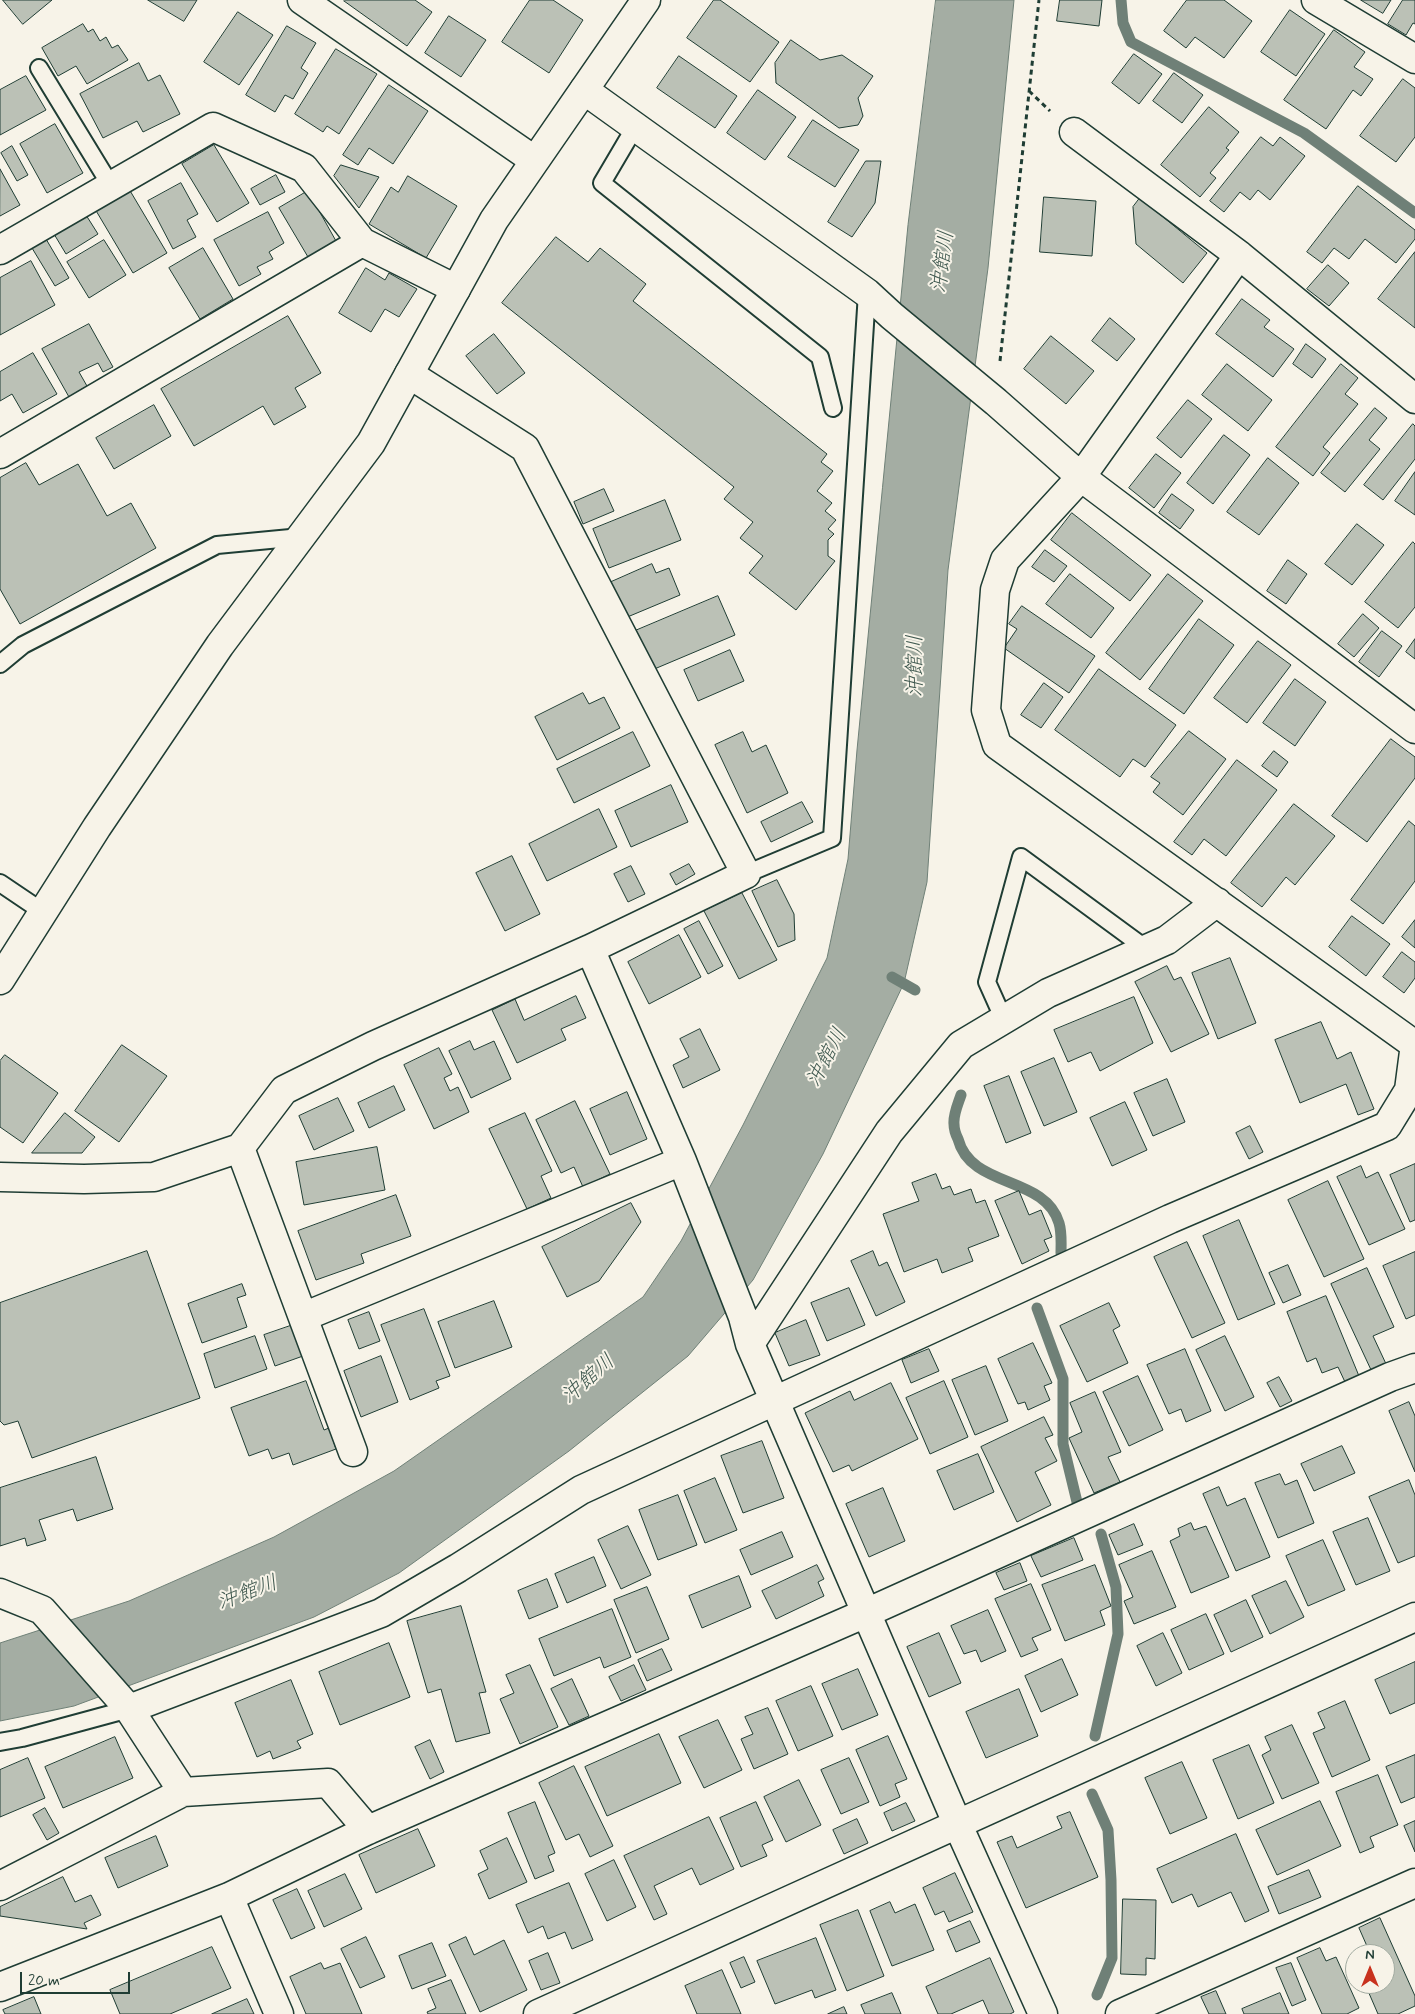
<!DOCTYPE html>
<html>
<head>
<meta charset="utf-8">
<style>
	body { margin:0 }
	#map { position:relative; width:1415px; height:2014px; overflow:hidden; background:#f7f3e8; font-family:Mynerve,sans-serif }
	canvas { display:block }
	.north { position:absolute; left:1345px; top:1944px; width:50px; height:50px; box-sizing:border-box; background:#f7f3e8; border:1px solid #a1aaa0; border-radius:50%; rotate:0deg; font-size:14px; font-weight:700; line-height:20px; text-align:center; color:#1f3d34 }
	.north::after { content:''; display:block; margin:auto; width:18px; height:22px; background:#c8321e; clip-path:polygon(50% 0,100% 100%,50% 72%,0 100%) }
	.scale { position:absolute; left:20px; top:1972px; width:110px; height:22px; box-sizing:border-box; border:2px solid #1f3d34; border-top:0; padding-left:6px; font-size:15px; line-height:18px; white-space:nowrap; color:#1f3d34; -webkit-text-stroke:4px #f7f3e8; paint-order:stroke }
</style>
</head>
<body>
<div id="map">
<canvas width="1415" height="2014"></canvas>
<div class="north">N</div>
<div class="scale">20 m</div>
</div>
<script>
const g = document.querySelector('canvas').getContext('2d');
g.lineJoin = 'round';
function paint(path, color) { g.fillStyle = color; g.fill(path, 'evenodd'); }
function trace(path, color, width, dash) { g.strokeStyle = color; g.lineWidth = width; g.lineCap = dash ? 'butt' : 'round'; g.setLineDash(dash || []); g.stroke(path); }
function drawText(font, color, halo, rows, align = 'center') {
  g.font = font + ' Mynerve,"Klee One",sans-serif'; g.lineWidth = 4; g.setLineDash([]); g.textBaseline = 'middle'; g.strokeStyle = halo; g.fillStyle = color; for (const [text, x, y, turn = 0] of rows) {
    g.save(); g.translate(x, y); g.rotate((+turn || 0) * Math.PI / 180); g.textAlign = isNaN(turn) ? turn : align; if (halo) g.strokeText(text, 0, 0); g.fillText(text, 0, 0); g.restore();
  }
}
const water = new Path2D(`
	M936,0h78l-26,268 -40,302 -21,312 -23,101 -81,171 -70,126 -65,76 -119,95 -170,122 -85,44 -240,89 -74,15v-78l129,-42 145,-64 120,-66 249,-174 38,-56 62,-116 84,-167 21,-99 9,-109 51,-525z`);
paint(water, '#a4ada3');
trace(water, '#6f8077', 1);
trace(new Path2D(`
	M1121,0l2,23 8,19 173,91 111,80
	M892,977l23,13
	M961,1095c-3,9 -8,20 -7,29 0,5 2,11 4,15 13,50 87,36 101,84 3,10 2,20 2,30
	M1037,1308l26,71v65l14,58
	M1095,1736l23,-102 -2,-47 -15,-53
	M1092,1794l16,36 3,50 1,78 -15,37`), '#6f8077', 11);
const building = new Path2D(`
	M3,0h49l-29,24z
	M148,0h49l-13,21z
	M345,0h70l17,12 -25,34 -63,-45z
	M530,0h23l30,20 -34,53 -47,-31z
	M714,0h6l59,42 -29,40 -63,-44z
	M1060,0h42l-3,26 -42,-5z
	M1187,0h37l28,21 -28,37 -29,-21 -9,11 -22,-17z
	M1361,0h30l-8,13z
	M1403,0h12v24l-2,-1 -7,12 -18,-11z
	M1290,10l35,24 -29,42 -35,-24z
	M238,12l35,23 -34,50 -35,-23z
	M449,16l37,24 -25,37 -36,-24z
	M83,24l5,8 5,-3 7,12 6,-4 6,11 6,-3 10,15 -41,24 -11,-18 -18,10 -16,-28z
	M287,26l29,17 -15,25 7,5 -15,26 -8,-4 -10,17 -29,-17z
	M1334,30l31,22 -11,15 19,12 -12,17 -8,-6 -27,39 -42,-29z
	M791,40l29,20 22,-5 31,21 -15,22 5,18 -5,9 -19,3 -63,-45 -1,-20z
	M336,49l41,25 -38,60 -12,-8 -4,6 -28,-18z
	M1134,54l28,20 -23,30 -27,-21z
	M679,56l58,40 -22,32 -58,-40z
	M139,63l9,18 12,-6 20,39 -37,18 -6,-11 -34,17 -23,-44z
	M1174,73l29,22 -21,28 -29,-22z
	M26,76l20,34 -46,25v-45z
	M1403,79l12,9v49l-19,25 -36,-26z
	M389,85l39,26 -35,53 -24,-16 -11,17 -15,-10z
	M758,90l38,27 -31,43 -38,-27z
	M1209,107l30,25 -13,16 3,2 -19,23 6,5 -16,19 -39,-32z
	M813,120l46,30 -24,37 -47,-30z
	M55,124l28,49 -36,20 -27,-49z
	M1261,137l12,9 7,-9 25,19 -35,44 -12,-10 -8,10 -10,-8 -16,20 -14,-11z
	M214,145l35,58 -32,19 -35,-58z
	M12,146l16,29 -11,6 -16,-28z
	M866,161h15l-6,42 -23,34 -24,-15z
	M341,165l38,12 -20,31 -25,-32z
	M0,169l20,36 -20,11z
	M276,175l9,17 -25,13 -9,-16z
	M408,176l49,30 -31,52 -57,-34 22,-37 7,5z
	M181,183l17,31 -11,6 9,17 -23,12 -25,-48z
	M1358,186l57,44v9l-19,24 -31,-24 -16,20 -15,-11 -12,15 -15,-11z
	M129,189l38,64 -34,20 -38,-64z
	M308,191l28,50 -28,16 -29,-49z
	M1044,197l52,4 -4,55 -52,-4z
	M1140,198l67,55 -24,30 -47,-39 -3,-37z
	M268,212l16,31 -15,9 4,7 -16,8 4,7 -22,12 -25,-46z
	M86,215l12,19 -32,20 -12,-20z
	M556,237l32,25 12,-14 46,36 -13,17 194,153 -6,8 12,9 -16,20 15,12 -7,8 11,9 -8,9 6,5 -6,6v16l7,5 -39,49 -47,-37 14,-17 -23,-18 13,-16 -29,-23 10,-12 -232,-184z
	M46,239l23,39 -14,8 -23,-38z
	M104,240l22,35 -37,23 -22,-36z
	M203,248l30,51 -33,20 -31,-51z
	M1415,252v76l-37,-29z
	M31,261l24,44 -55,30v-57z
	M1328,265l21,18 -20,23 -22,-17z
	M366,268l19,12 4,-7 28,16 -18,28 -14,-8 -14,23 -32,-19z
	M1242,299l28,21 -6,7 30,22 -21,28 -57,-43z
	M288,316l33,57 -26,15 11,19 -32,18 -11,-19 -69,40 -33,-57z
	M1110,318l25,21 -18,22 -25,-20z
	M89,324l24,43 -10,5 -5,-9 -19,9 8,14 -18,11 -27,-48z
	M494,334l31,39 -28,21 -31,-38z
	M1051,336l43,35 -28,33 -42,-35z
	M1306,344l20,15 -14,19 -19,-14z
	M33,353l24,41 -34,19 -11,-19 -12,7v-29z
	M1227,364l45,36 -24,31 -46,-36z
	M1341,364l17,14 -13,16 13,10 -35,43 7,6 -17,23 -37,-29z
	M1188,400l24,19 -31,39 -24,-20z
	M154,405l17,31 -57,33 -18,-31z
	M1375,408l12,10 -18,22 11,9 -35,43 -24,-19z
	M1413,424l2,2v33l-32,41 -19,-15z
	M1224,435l26,20 -37,49 -26,-21z
	M1156,454l25,19 -27,35 -25,-20z
	M1268,458l31,25 -40,52 -32,-23z
	M26,463l13,22 39,-21 29,52 24,-13 25,45 -136,76 -20,-35v-111z
	M1415,472v43l-20,-14z
	M604,489l10,22 -31,13 -9,-22z
	M1172,494l22,16 -14,19 -21,-16z
	M665,500l16,40 -72,28 -16,-39z
	M1072,513l79,62 -21,26 -79,-61z
	M1357,524l27,21 -32,40 -27,-21z
	M1413,542l2,2v63l-17,21 -33,-26z
	M1045,550l22,16 -13,16 -22,-15z
	M1288,560l19,14 -21,30 -19,-13z
	M652,564l4,9 13,-5 11,27 -55,23 -16,-35z
	M1070,574l44,34 -23,30 -45,-34z
	M1168,574l35,27 -63,79 -34,-27z
	M718,596l17,39 -83,35 -17,-39z
	M1022,606l73,50 -26,37 -65,-45 13,-19 -8,-5z
	M1363,614l16,14 -25,29 -16,-13z
	M1199,619l35,26 -50,69 -35,-25z
	M1382,631l20,15 -23,31 -20,-15z
	M1415,639v20l-9,-7z
	M1258,641l33,24 -44,58 -33,-25z
	M730,650l14,31 -46,20 -14,-31z
	M1099,669l77,56 -31,42 -12,-8 -13,18 -65,-47z
	M1295,679l31,23 -31,44 -32,-23z
	M1044,683l19,14 -22,31 -20,-13z
	M583,693l6,11 15,-7 16,31 -63,32 -22,-43z
	M1189,731l37,28 -43,56 -30,-23 7,-9 -9,-6z
	M633,732l17,34 -76,37 -17,-34z
	M743,732l9,20 14,-7 22,48 -41,20 -32,-68z
	M1391,739l24,18v21l-48,64 -35,-26z
	M1274,751l14,11 -11,15 -15,-11z
	M1237,760l40,30 -51,66 -22,-17 -12,16 -18,-13z
	M671,785l17,37 -57,25 -16,-36z
	M802,802l11,20 -42,20 -10,-20z
	M1294,804l41,32 -40,49 -9,-8 -24,30 -31,-24z
	M599,809l18,38 -70,34 -18,-37z
	M1409,821l6,5v55l-32,43 -32,-24z
	M512,856l28,58 -35,17 -29,-58z
	M689,864l6,10 -19,11 -6,-11z
	M631,866l14,28 -17,8 -14,-28z
	M777,880l17,34 1,26 -17,7 -26,-56z
	M742,893l35,67 -38,19 -35,-68z
	M1352,916l38,28 -24,32 -37,-29z
	M1415,920v28l-13,-11z
	M699,921l24,45 -15,8 -24,-45z
	M679,935l22,42 -52,27 -21,-42z
	M1402,952l13,10v16l-11,15 -21,-16z
	M1230,958l26,65 -38,16 -26,-66z
	M1167,966l7,14 7,-3 28,57 -38,18 -36,-70z
	M576,996l10,22 -25,11 5,11 -49,23 -25,-53 23,-11 9,21z
	M1134,997l19,46 -53,28 -9,-19 -23,10 -14,-32z
	M1321,1022l16,37 14,-7 23,57 -16,6 -12,-31 -46,19 -25,-63z
	M700,1029l20,41 -37,18 -10,-23 16,-8 -9,-18z
	M470,1041l4,9 20,-9 17,38 -40,19 -22,-47z
	M122,1045l45,31 -48,66 -44,-31z
	M439,1048l13,26 -8,4 6,13 8,-4 11,25 -35,17 -30,-64z
	M5,1055l53,38 -35,50 -23,-16v-66z
	M1054,1058l23,54 -33,14 -23,-54z
	M1009,1076l22,57 -25,10 -22,-57z
	M1167,1079l18,43 -32,14 -19,-43z
	M394,1086l11,24 -36,18 -11,-25z
	M627,1092l20,47 -37,16 -20,-46z
	M338,1098l16,33 -40,19 -15,-34z
	M575,1101l35,73 -27,13 -9,-20 -13,6 -25,-53z
	M1125,1102l22,48 -35,16 -22,-48z
	M65,1113l30,24 -13,16h-50z
	M525,1113l27,58 -11,5 10,22 -24,11 -38,-80z
	M1250,1126l13,26 -14,7 -13,-26z
	M377,1147l8,43 -81,15 -8,-43z
	M1415,1164v56l-5,2 -20,-47z
	M1361,1166l5,12 12,-6 27,57 -36,16 -32,-68z
	M936,1174l6,15 8,-3 4,9 17,-6 5,14 9,-3 14,36 -31,12 5,13 -31,12 -5,-14 -33,13 -21,-58 36,-13 -7,-18z
	M1328,1181l36,78 -40,18 -36,-77z
	M1019,1191l10,24 12,-5 11,27 -8,3 5,11 -27,13 -27,-63z
	M396,1195l15,41 -50,18 3,9 -48,17 -18,-49z
	M631,1203l10,19 -42,59 -32,16 -25,-50z
	M1239,1220l36,84 -37,16 -35,-84z
	M1187,1242l38,81 -33,15 -38,-81z
	M147,1251l53,147 -168,60 -14,-37 -14,4 -4,-4v-118z
	M873,1251l6,15 8,-4 18,40 -29,14 -25,-55z
	M1415,1252v63l-9,4 -23,-53z
	M1288,1265l13,30 -18,8 -14,-30z
	M1367,1268l27,59 -21,9 14,30 -15,6 -41,-88z
	M242,1284l4,11 -9,3 10,29 -45,16 -14,-39z
	M849,1288l16,37 -38,16 -16,-38z
	M1326,1296l33,80 -14,6 -7,-15 -16,6 -6,-15 -9,4 -20,-50z
	M494,1301l18,46 -57,21 -17,-46z
	M1109,1303l11,23 -7,4 15,33 -41,19 -27,-56z
	M424,1309l26,67 -14,5 3,7 -29,12 -29,-75z
	M369,1312l11,29 -21,8 -11,-29z
	M806,1320l14,35 -31,11 -14,-33z
	M293,1325l10,31 -28,10 -11,-31z
	M255,1336l12,33 -52,19 -11,-34z
	M1225,1336l29,61 -29,14 -29,-61z
	M1033,1343l19,40 -8,3 6,14 -22,10 -3,-8 -7,2 -20,-45z
	M929,1349l10,22 -28,12 -9,-23z
	M1185,1349l26,62 -25,11 -5,-13 -12,5 -22,-49z
	M381,1356l17,46 -37,15 -17,-46z
	M986,1366l22,55 -33,14 -23,-55z
	M1138,1376l25,54 -34,16 -26,-54z
	M1279,1377l13,24 -12,6 -13,-24z
	M306,1381l18,49 5,-2 7,21 -43,16 -4,-12 -17,6 -4,-10 -19,7 -18,-48z
	M944,1381l24,56 -38,17 -24,-56z
	M891,1383l27,56 -66,32 -3,-6 -16,7 -28,-59 45,-22 4,9z
	M1095,1392l26,60 -13,5 12,25 -26,11 -25,-55 13,-6 -12,-29z
	M1409,1402l6,14v56l-26,-61z
	M1044,1417l9,18 -8,3 12,23 -22,11 16,33 -34,17 -36,-75z
	M762,1441l22,57 -41,15 -22,-57z
	M1342,1446l13,27 -41,18 -13,-27z
	M978,1454l16,38 -40,18 -17,-39z
	M96,1457l17,52 -36,12 -4,-12 -34,11 7,20 -19,6 -2,-8 -25,8v-58z
	M1280,1474l5,11 12,-5 17,43 -36,15 -23,-55z
	M715,1478l22,52 -32,13 -21,-52z
	M1409,1480l6,15v61l-17,7 -29,-66z
	M1219,1487l8,19 18,-8 25,59 -34,14 -33,-77z
	M883,1488l22,53 -36,16 -23,-53z
	M678,1495l19,50 -39,15 -19,-50z
	M1368,1518l22,53 -34,14 -23,-53z
	M1191,1523l3,7 12,-4 23,51 -38,16 -21,-52 10,-5 -2,-7z
	M1134,1524l9,21 -25,10 -9,-20z
	M628,1526l23,49 -30,14 -23,-49z
	M782,1532l11,25 -42,18 -11,-25z
	M1074,1538l9,22 -42,17 -10,-21z
	M1323,1540l22,50 -37,16 -22,-50z
	M1152,1551l24,56 -42,17 -10,-23 9,-4 -14,-32z
	M594,1557l12,29 -39,17 -12,-29z
	M1020,1563l7,18 -23,9 -8,-17z
	M817,1565l7,14 -6,3 6,14 -48,23 -14,-28z
	M1095,1565l16,41 -11,5 5,14 -40,16 -23,-56z
	M739,1576l12,31 -49,21 -13,-32z
	M547,1579l11,28 -29,12 -11,-28z
	M1286,1581l18,36 -34,17 -18,-38z
	M1031,1584l20,46 -19,8 6,12 -17,7 -26,-58z
	M647,1587l22,52 -33,14 -22,-53z
	M1246,1600l17,37 -32,15 -17,-37z
	M461,1606l25,86 -7,1 11,40 -34,9 -15,-53 -13,4 -21,-72z
	M612,1609l19,48 -27,11 -4,-11 -46,19 -15,-37z
	M988,1610l18,41 -25,11 -5,-12 -12,4 -13,-28z
	M1206,1614l18,40 -35,16 -18,-40z
	M939,1633l22,50 -32,14 -22,-50z
	M1163,1633l19,40 -26,13 -19,-40z
	M389,1643l21,54 -70,28 -21,-53z
	M662,1649l10,21 -25,11 -9,-21z
	M1062,1659l16,36 -37,17 -16,-36z
	M1415,1662v41l-25,11 -15,-34z
	M530,1665l28,62 -38,17 -20,-45 14,-6 -8,-18z
	M634,1665l12,25 -25,11 -12,-24z
	M858,1669l20,46 -36,15 -20,-46z
	M572,1679l17,37 -20,9 -18,-36z
	M291,1680l22,54 -16,7 4,7 -28,11 -3,-8 -13,6 -22,-54z
	M811,1686l22,50 -35,15 -22,-50z
	M1019,1689l19,47 -52,22 -20,-46z
	M1345,1701l25,59 -38,17 -19,-44 12,-5 -7,-15z
	M768,1708l20,46 -34,15 -13,-30 12,-5 -8,-17z
	M718,1720l24,50 -38,18 -25,-51z
	M1292,1725l27,58 -37,16 -20,-44 9,-5 -6,-13z
	M659,1734l22,49 -74,33 -22,-49z
	M888,1736l19,43 -12,5 5,13 -20,9 -24,-56z
	M115,1737l18,41 -70,30 -18,-41z
	M430,1740l14,32 -14,7 -15,-32z
	M1249,1745l25,58 -36,16 -25,-59z
	M1415,1755v42l-14,6 -15,-36z
	M28,1758l17,40 -45,19v-47z
	M849,1758l20,44 -28,12 -20,-44z
	M1182,1762l25,56 -37,16 -25,-56z
	M574,1766l39,80 -23,11 -11,-23 -13,6 -27,-57z
	M1378,1775l20,50 -28,12 4,10 -14,6 -24,-61z
	M799,1780l22,45 -35,17 -22,-45z
	M1320,1801l21,45 -64,29 -21,-45z
	M535,1802l20,51 -7,3 6,15 -19,8 -27,-66z
	M756,1802l17,38 -11,5 5,11 -26,11 -21,-49z
	M906,1803l9,18 -23,10 -8,-18z
	M45,1808l14,25 -12,7 -14,-25z
	M1070,1812l28,65 -72,31 -29,-66 15,-6 5,12 45,-20 -5,-11z
	M709,1817l25,52 -34,16 -8,-17 -38,18 13,28 -13,6 -30,-64z
	M857,1819l11,24 -24,11 -11,-24z
	M1415,1821v31l-11,-26z
	M418,1829l17,37 -59,27 -17,-38z
	M1236,1834l33,77 -24,11 -14,-30 -33,15 -6,-13 -20,9 -15,-34z
	M156,1836l12,30 -50,22 -13,-30z
	M507,1838l20,44 -38,17 -11,-25 10,-5 -8,-18z
	M614,1860l22,47 -29,14 -22,-47z
	M1309,1870l12,27 -42,17 -11,-27z
	M955,1873l18,39 -24,10 -5,-11 -9,4 -12,-27z
	M345,1874l17,35 -38,18 -16,-36z
	M63,1877l12,25 16,-7 10,20 -17,8 3,6 -87,-13v-9z
	M569,1883l24,57 -21,9 -7,-17 -17,7 -5,-13 -15,7 -12,-28z
	M297,1889l18,39 -24,11 -18,-39z
	M1123,1899l33,1 -1,59 -9,-1v17l-25,-1z
	M890,1902l5,11 20,-9 19,46 -42,16 -22,-55z
	M858,1910l26,66 -37,15 -27,-66z
	M1380,1918l35,78v10l-17,8h-20l-13,-30h20v-30h-17l2,-1 -11,-25z
	M970,1921l10,21 -24,10 -9,-21z
	M366,1937l19,40 -25,11 -19,-39z
	M466,1937l8,18 30,-15 23,50 -47,22 -31,-67z
	M816,1938l20,52 -21,8 -3,-8 -37,14 -18,-43z
	M432,1943l14,33 -34,13 -13,-33z
	M212,1947l19,41 -61,26h-50l-10,-24z
	M1320,1948l6,13 10,-4 23,51 -12,6h-25l-25,-56z
	M548,1953l12,30 -19,7 -12,-29z
	M744,1957l11,25 -14,6 -11,-25z
	M990,1958l24,54 -4,2h-21l-6,-14 -32,14h-13l-12,-27z
	M321,1963l3,6 16,-6 22,51h-56l-16,-37z
	M1291,1963l15,37 -14,6 -16,-38z
	M722,1970l19,44h-44l-12,-28z
	M451,1980l15,34h-38l-1,-2 9,-4 -8,-19z
	M1216,1991l10,23h-17l-8,-17z
	M892,1993l9,21h-36l-4,-9z
	M1280,1993l9,21h-45l-2,-5z
	M34,1997l7,17h-36l-2,-4z
	M247,1999l7,15h-42z
	M844,2007l3,7h-19z`);
paint(building, '#bbc1b6');
trace(building, '#1f3d34', 1);
const lane = new Path2D(`
	M39,68l72,118
	M635,127l-33,56 218,174 13,51
	M0,664l23,-19 194,-100 84,-8
	M746,874l86,-36 35,-545
	M0,883l43,29
	M1004,1020l-17,-38 34,-125 124,91
	M0,1742l22,-4 107,-29`);
const street = new Path2D(`
	M302,0l232,160
	M1316,0l99,59
	M584,90l283,203 25,23 104,86 85,75 334,252
	M1074,132l165,123 176,144
	M0,250l213,-123 91,41 58,74
	M1239,255l-158,222 -76,83 -10,30 -9,120 11,35 418,300
	M409,374l116,74 221,426 -156,75
	M0,454l362,-212 94,47
	M240,1148l113,304
	M0,1177l84,2 70,-2 86,-29 44,-58 89,-44 217,-97 92,212 61,156 7,27 207,479 86,191
	M303,1317l379,-156
	M750,1344l139,-212 72,-87 87,-52 119,-53 50,-38
	M0,1593l42,17 87,99 54,83 145,-9 40,47
	M129,1709l252,-96 77,-45 123,-78 589,-271 217,-93 22,-36 6,-46
	M0,1886l183,-94
	M229,1897l50,117
	M0,1987l229,-90 139,-67 498,-217 524,-236 25,-9
	M538,2014l877,-397
	M1120,2014l295,-131`);
const secondary = new Path2D(`
	M0,980l97,-153 123,-182 151,-202 123,-223 152,-220`);
trace(lane, '#1f3d34', 20);
trace(street, '#1f3d34', 31);
trace(secondary, '#1f3d34', 31);
trace(new Path2D(`
	M1029,91l21,20
	M1000,361l39,-361`), '#1f3d34', 3, [5, 4]);
trace(lane, '#f7f3e8', 16);
trace(street, '#f7f3e8', 28);
trace(secondary, '#f7f3e8', 28);
drawText('italic 21px', '#405950', '#f7f3e8', [
	["沖館川",944,262,-82],
	["沖館川",917,666,-90],
	["沖館川",828,1058,-62],
	["沖館川",589,1380,-41],
	["沖館川",248,1594,-20]
]);
</script>
</body>
</html>
